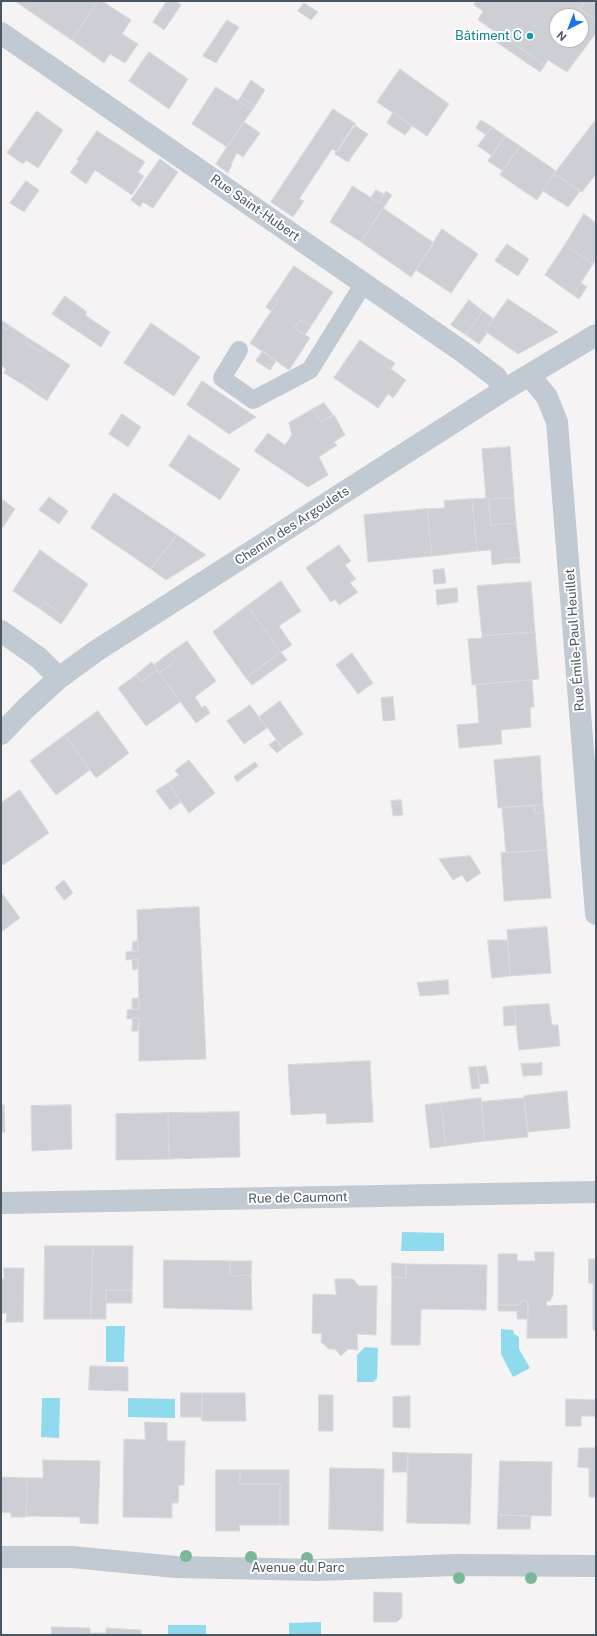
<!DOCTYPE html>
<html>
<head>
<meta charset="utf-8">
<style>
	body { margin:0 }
	#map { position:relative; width:597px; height:1636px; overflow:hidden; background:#f5f3f3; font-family:"Public Sans",sans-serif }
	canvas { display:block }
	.frame { position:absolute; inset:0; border:2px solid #4a5661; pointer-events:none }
	.north { position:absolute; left:549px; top:8px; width:40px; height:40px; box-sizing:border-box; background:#fff; border:1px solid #b7bbc0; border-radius:50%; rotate:222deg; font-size:11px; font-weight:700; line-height:16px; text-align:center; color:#4a5661 }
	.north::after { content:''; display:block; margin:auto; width:14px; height:18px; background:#1a73e8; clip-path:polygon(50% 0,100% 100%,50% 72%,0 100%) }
</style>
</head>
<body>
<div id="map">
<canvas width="597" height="1636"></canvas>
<div class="frame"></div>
<div class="north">N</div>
</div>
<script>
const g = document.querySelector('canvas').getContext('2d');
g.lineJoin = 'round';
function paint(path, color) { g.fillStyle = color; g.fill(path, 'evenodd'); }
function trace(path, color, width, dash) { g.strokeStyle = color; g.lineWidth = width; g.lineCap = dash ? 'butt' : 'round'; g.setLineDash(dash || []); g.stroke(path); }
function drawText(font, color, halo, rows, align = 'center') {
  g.font = font + ' "Public Sans",sans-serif'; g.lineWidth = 4; g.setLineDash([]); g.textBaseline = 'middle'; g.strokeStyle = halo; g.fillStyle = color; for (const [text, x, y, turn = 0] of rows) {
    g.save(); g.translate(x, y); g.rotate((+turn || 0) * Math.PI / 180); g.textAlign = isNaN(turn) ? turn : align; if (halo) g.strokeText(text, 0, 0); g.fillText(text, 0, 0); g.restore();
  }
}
paint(new Path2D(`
	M402,1232l42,1v18h-43z
	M106,1326h19l-1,36h-18z
	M501,1329l12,1 1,4 5,3v12l11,19 -17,9 -12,-23z
	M365,1347l13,1 -1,31 -4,3h-16v-27z
	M42,1398h18l-1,40 -18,-1z
	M128,1398l47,1v19l-47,-1z
	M321,1622v13h-32v-12z
	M168,1625h38v10h-38z`), '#90daee');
const building = new Path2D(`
	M15,1h83l-26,39z
	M98,1h4l29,19 -9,14 16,10 -13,19 -15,-9 -6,9 -32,-23z
	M167,1h9l5,4 -17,25 -11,-8z
	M476,1h107l2,1 -5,7 16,11v13l-29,39 -19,-12 -3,5 -67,-45 5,-9 -9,-6zM557,16h24v24h-24z
	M585,1h6l5,3v16l-16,-11z
	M304,3l14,9 -7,8 -13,-9z
	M227,20l12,7 -23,36 -13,-7z
	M493,30l52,35 -5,7 -51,-35z
	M149,52l39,27 -19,30 -40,-28z
	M400,69l49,35 -22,32 -50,-34z
	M251,80l14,10 -10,16 -14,-9z
	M216,87l36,23 -25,37 -35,-23z
	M241,97l14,9 -3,4 -14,-9z
	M333,109l23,15 -19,28 -5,-3 -33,50 5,2 -11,16 -22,-15z
	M37,111l26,19 -25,38 -12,-8 -3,4 -16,-11z
	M393,113l19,13 -7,9 -18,-12z
	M481,120l11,7 -6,8 -10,-7z
	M595,121l1,53 -14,18 -28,-18z
	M244,122l16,11 -17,24 -6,-4 -6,11h1l-4,9 -12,-9z
	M354,125l14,9 -20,28 -13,-8z
	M492,127l13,9 -13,20 -14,-10z
	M97,131l48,31 -7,10 6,4 -12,19 -37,-25 -9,14 -16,-12 9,-11 -2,-1z
	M505,136l15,10 -17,25 -15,-10z
	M520,146l36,25 -19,29 -37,-25z
	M160,159l18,13 -25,36 -10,-6 -3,5 -9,-7z
	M554,174l26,17 -12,16 -25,-16z
	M26,181l13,9 -15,22 -14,-9z
	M353,186l26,17 7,-12 6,4 -31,47 -31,-20z
	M376,190l8,4 -5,9 -8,-5z
	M383,208l51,35 -23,34 -50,-35z
	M584,214l12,9v37l-3,4 -28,-19z
	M442,229l36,25 -27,39 -35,-23z
	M507,244l22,15 -11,17 -23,-15z
	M565,245l28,19 -20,31 -28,-20z
	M294,266l39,26 -22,34 -11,-6 -5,8 15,10 -21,32 -39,-27 28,-42 -5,-4z
	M581,283l6,4 -8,12 -6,-4z
	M65,296l22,16 -2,3 25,17 -9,15 -49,-33z
	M273,297l5,4 -7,10 -5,-4z
	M508,299l50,33 -40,22 -33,-23z
	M469,300l14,11 -17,24 -15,-10z
	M483,311l11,8 -9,12 3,1 -9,12 -13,-9z
	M1,320l9,6 -3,3 -6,-3z
	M300,320l11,6 -6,9 -10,-7z
	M151,323l49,34 -26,39 -50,-33z
	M1,326l6,3 3,-3 18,12 -3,4 16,10 3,-4 26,17 -21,32 -24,-17 -3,4 -18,-11 2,-4 -5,-4z
	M28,338l16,10 -3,4 -16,-10z
	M360,340l28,19 -4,5 22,16 -13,18 -5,-4 -10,14 -44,-30z
	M263,351l13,10 -6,9 -14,-9z
	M388,359l7,4 -4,6 -7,-5z
	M25,380l24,17 -2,4 -25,-17z
	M202,381l54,36 -27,17 -42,-29z
	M324,403l9,12 -12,7 -8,-13z
	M313,409l8,13 13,-7 11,20 -11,7 3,3 -18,12 9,18 -20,12 -54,-36 14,-18 17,12 7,-10 -3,-12z
	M122,414l19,13 -13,20 -19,-13z
	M189,435l51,34 -20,31 -51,-34z
	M510,447l4,51 -26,1 3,26 25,-2 4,35 -15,1 1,4 -14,2 -1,-15 -14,1 -5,-52 14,-1 -4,-49z
	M114,493l63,42 -26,34 -60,-41z
	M49,497l19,14 -9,13 -20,-14z
	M514,498l2,25 -25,2 -3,-26z
	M472,499l5,52 -45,5 -5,-47 18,-1 -1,-7z
	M3,500l12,9 -14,21v-27z
	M427,509l5,47 -64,6 -4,-47z
	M177,535l29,20 -40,25 -15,-11z
	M339,545l12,16 -6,4 11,14 -6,4 8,9 -19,13 -4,-6 -4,3 -25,-34z
	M40,550l48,34 -22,33 -22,-15 -4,7 -27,-18z
	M520,558v5h-14l-1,-4z
	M444,569l2,14 -12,1 -1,-14z
	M281,581l20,30 -22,15 13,19 -11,7 -34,-46z
	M531,582l4,50 -53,4 -5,-50z
	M457,588l1,14 -21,3 -1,-15z
	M44,602l22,15 -5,7 -21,-15z
	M247,606l34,46 -35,26 -33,-46z
	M535,632l4,47 -67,6 -4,-46 14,-1v-2z
	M187,641l29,40 -21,16 7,11 3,-3 5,8 -14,10 -37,-50 18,-13 -6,-8z
	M171,652l6,8 -18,13 -5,-8z
	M281,652l6,8 -35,25 -6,-7z
	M352,653l21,30 -15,11 -22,-29z
	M152,662l5,8 -16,12 -5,-7z
	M157,670l23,32 -34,24 -28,-38 18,-13 5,7z
	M532,680l2,27h-4l1,20 -30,3 1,14 -43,4 -2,-23 22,-2 -3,-38z
	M393,697l2,23 -12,1 -2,-23z
	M280,701l23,33 -20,14 -24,-31z
	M250,705l17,23 -23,16 -17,-23z
	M98,711l31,42 -33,25 -31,-43z
	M65,735l25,35 -34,25 -26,-34z
	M276,740l7,8 -6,5 -8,-8z
	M540,756l3,49 -45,3 -4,-48z
	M189,760l26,33 -26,20 -21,-30 11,-8 -4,-4z
	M255,762l3,4 -21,16 -3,-5z
	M168,783l13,19 -11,8 -14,-19z
	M20,790l29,43 -46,32 -2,-3v-59z
	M401,800l2,15 -10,1 -2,-15z
	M535,805v8h9l3,37 -41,3 -4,-45z
	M535,805h8l1,8h-9z
	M547,850l4,48 -47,3 -3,-48z
	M470,856l11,17 -14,9 -5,-7 -9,5 -14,-21z
	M64,880l9,13 -9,7 -9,-12z
	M1,892l19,26 -19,14z
	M199,907l7,152 -67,2v-43l-12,1v-9l12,-1 -1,-50 -12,1v-8l12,-1 -1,-41z
	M547,927l4,46 -41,3 -3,-46z
	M488,940h20l2,36 -18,2z
	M138,941v10h-6l1,-9z
	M138,959v10l-5,1 -1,-10z
	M448,980l1,14 -29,2 -3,-13z
	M139,998v11h-7v-10z
	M549,1004l3,21h6l2,21 -41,4 -5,-44z
	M514,1006l2,19 -12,1 -1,-19z
	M133,1018h6l-1,13h-6z
	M370,1061l3,61 -46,2 -1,-11 -35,2 -3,-50z
	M542,1063v12l-19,1 -2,-12z
	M486,1066l3,17 -9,1 -3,-17z
	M469,1067h8l3,21 -8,1z
	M567,1091l3,37 -42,4 -4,-36z
	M481,1098l4,43 -39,5 -5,-43z
	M524,1098l4,39 -43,4 -4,-39z
	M441,1103l5,43 -16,2 -5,-43z
	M4,1105l1,27h-4v-26z
	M71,1105l1,44 -40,2 -1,-45z
	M239,1112l1,45 -71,2 -1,-46z
	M168,1113l1,46 -53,1v-46z
	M45,1246h48l-2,73h-47z
	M93,1246h40l-1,44h-26v29h-15z
	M535,1252h19l-1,43 -3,6h-3l-1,5 21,-1v33h-40l1,-37 -6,-1 -1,4 -3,1h-20v-51h19v7h18z
	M589,1259h7v71h-3v-47h-4z
	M164,1260l67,1 -1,15 21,-1 1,35 -88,-2z
	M231,1261h21l-1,14 -21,1z
	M392,1263l14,1v14l-14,-1z
	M406,1264l81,1 -1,45 -65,-1 -1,36h-29l1,-68 14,1z
	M4,1268h20l-1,54h-17l1,-9h-6v-34h3z
	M335,1279h18l6,7h18l-1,49 -19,-1 1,16 -10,-1 -7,7 -6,-7h-6l-8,-7 1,-8 -10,-1 1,-39 23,1z
	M106,1290h26v13h-26z
	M522,1300l6,1v18h-11v-8h-19v-6h20l3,-1z
	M90,1366l38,1v24l-39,-1z
	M181,1393h21v24h-21z
	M202,1393h43l1,28h-44z
	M319,1395h14v36h-14z
	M410,1396v32l-17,-1v-30z
	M566,1399l30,1v16h-15v10h-15z
	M145,1422l22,1v18h18l-1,44h-5l-1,18h-6v15l-49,-1 1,-78 21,1z
	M579,1448h17v49h-7v-29l-11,-1z
	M393,1452l15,1v19h-15z
	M408,1453l64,1 -2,70 -63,-1z
	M43,1460l57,1 -2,63 -18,-1v-6l-54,-1 1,-38h16z
	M500,1461l52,1 -1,54 -53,-1z
	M330,1468l54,1 -1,62 -54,-2z
	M216,1470h24v14h40v41h-41l1,6h-24z
	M240,1470h49v55h-9v-41h-40z
	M1,1477l26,1 -1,39h-15v-4l-10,-1z
	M498,1515l33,1 -1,13h-32z
	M374,1592l28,1v24l-5,5h-23z
	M52,1627l38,1v5h16v-5l35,2v5h-89z`);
paint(building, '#cdcfd5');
trace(building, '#d7d9de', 1);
trace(new Path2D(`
	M239,350l-17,28 31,22 57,-30 54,-87`), '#c1cad2', 18);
trace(new Path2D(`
	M1,33l462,319 33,25 8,13
	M529,375l18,22 10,25 39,492
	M1,631l38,27 20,20
	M1,734l25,-26 33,-30 37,-27 408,-261 92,-55
	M1,1203l595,-11
	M1,1557h71l104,10 141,3 139,-5 140,1`), '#c1cad2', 22);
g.fillStyle = '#7bb799';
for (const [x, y] of [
	[186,1556],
	[251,1557],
	[307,1558],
	[459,1578],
	[531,1578]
]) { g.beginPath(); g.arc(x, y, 6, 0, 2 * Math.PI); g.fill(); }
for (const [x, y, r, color] of [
	[530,36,4,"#0f9aa8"]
]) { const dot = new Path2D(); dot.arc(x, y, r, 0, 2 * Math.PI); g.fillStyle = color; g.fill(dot); trace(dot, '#fff', 1.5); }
drawText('13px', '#0d838f', '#fff', [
	["Bâtiment C",522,36]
], 'right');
drawText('13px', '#4a5661', '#fff', [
	["Rue Saint-Hubert",255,208,35],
	["Chemin des Argoulets",292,526,-33],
	["Rue Émile-Paul Heuillet",575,640,-94],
	["Rue de Caumont",298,1198,-1],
	["Avenue du Parc",298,1568]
]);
</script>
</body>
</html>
